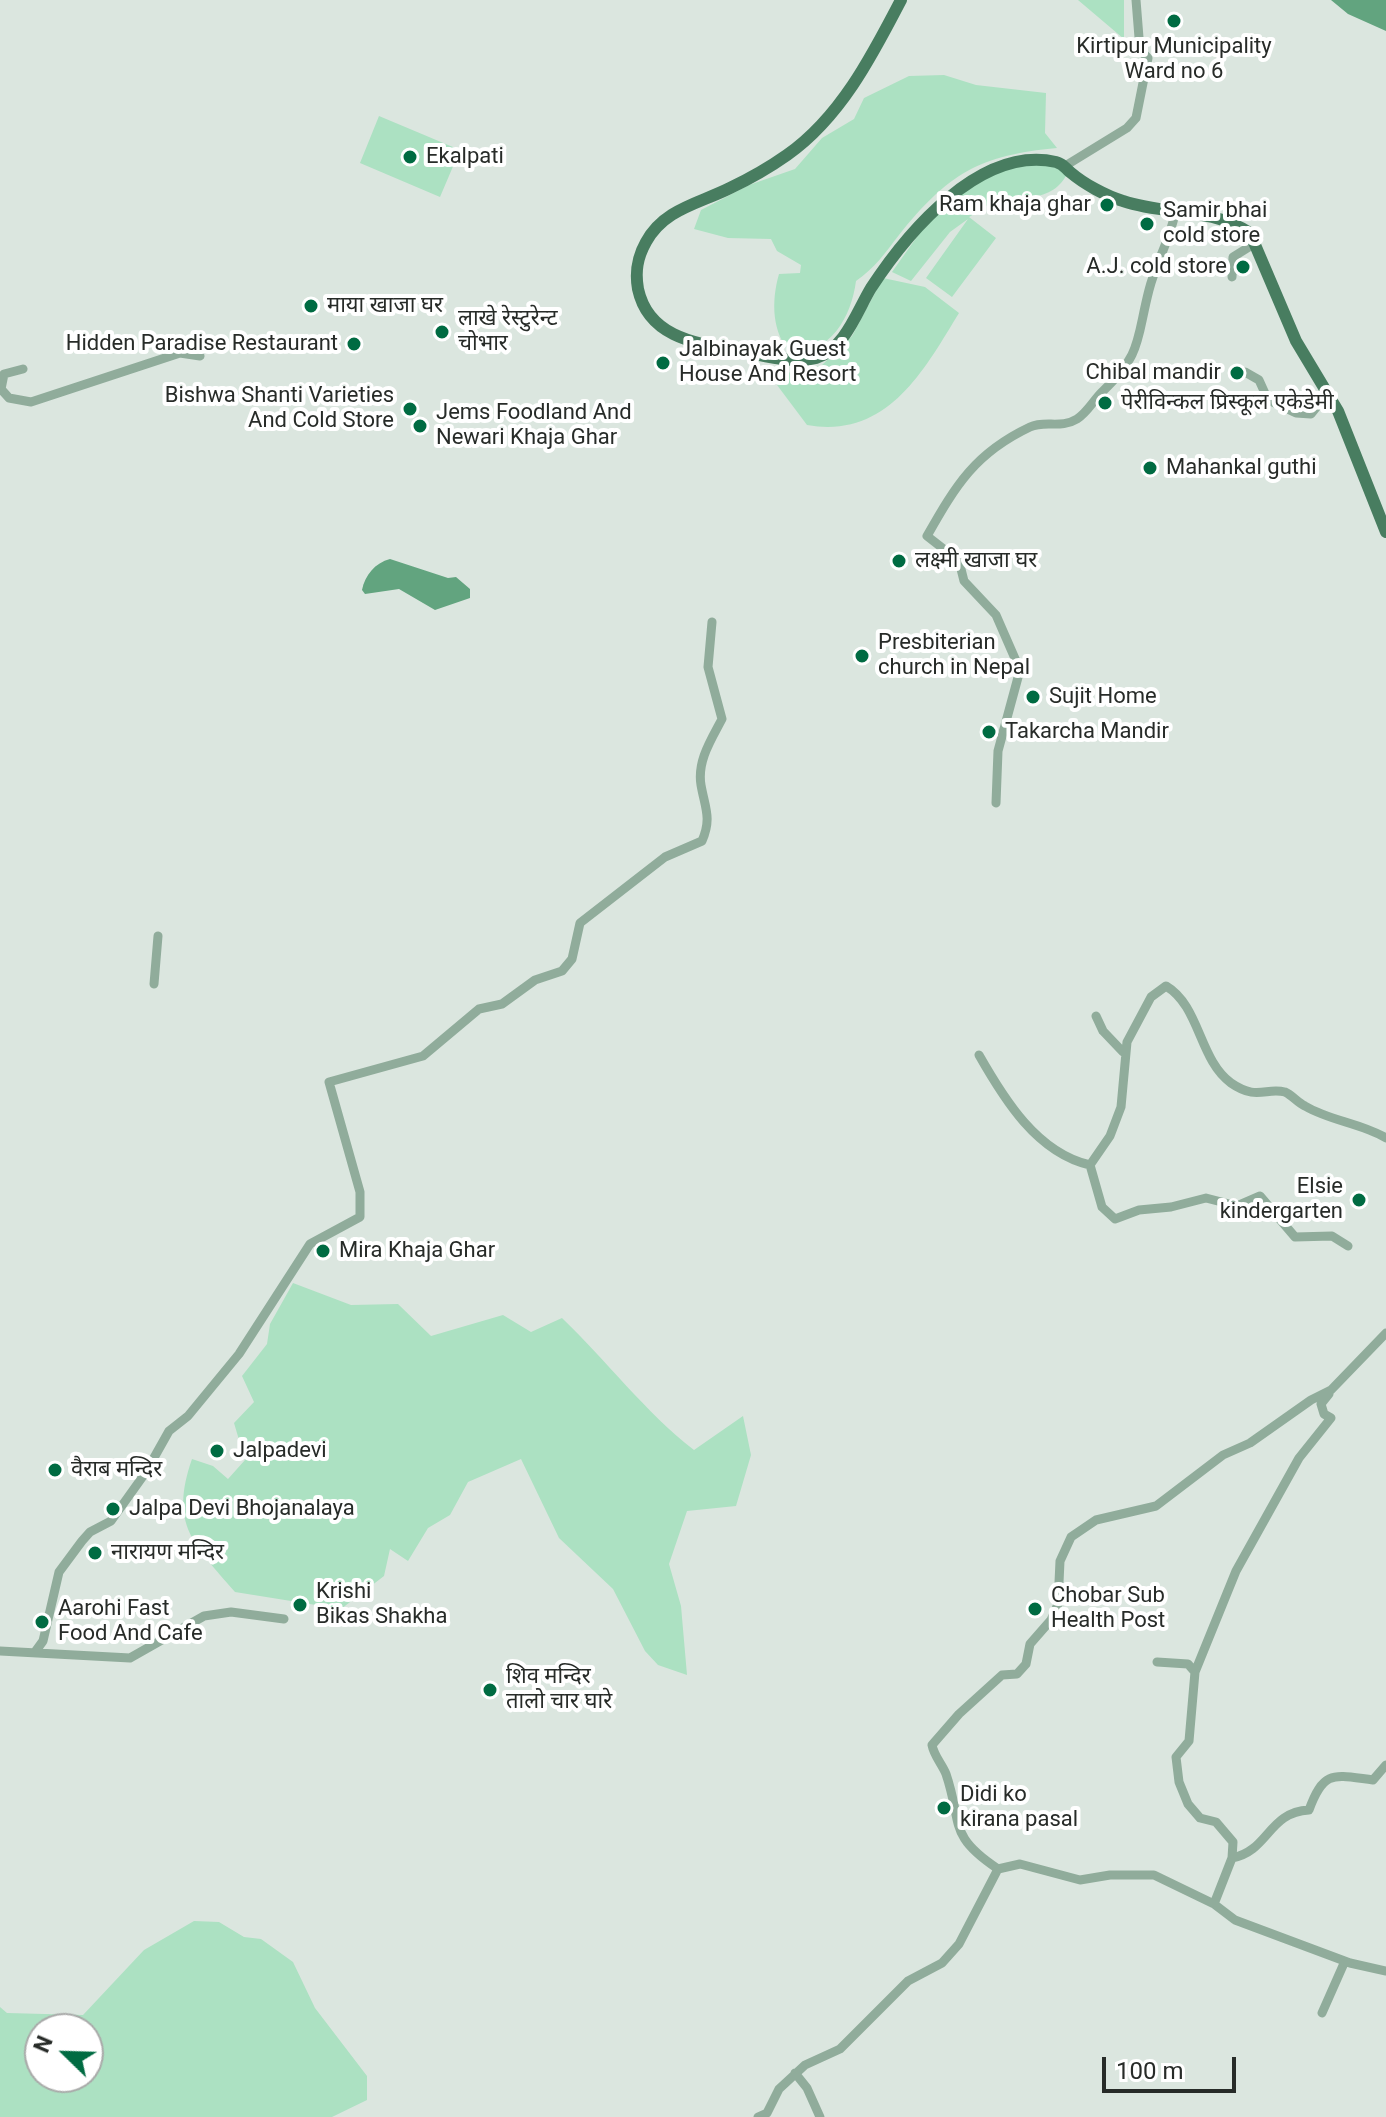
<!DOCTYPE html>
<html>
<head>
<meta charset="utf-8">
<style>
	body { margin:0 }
	#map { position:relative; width:1386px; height:2117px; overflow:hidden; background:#dbe6df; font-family:Roboto,sans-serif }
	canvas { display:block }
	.north { position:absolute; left:24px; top:2013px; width:80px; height:80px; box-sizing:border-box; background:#fff; border:2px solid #a9aaa9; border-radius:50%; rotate:293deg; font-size:22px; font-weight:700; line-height:32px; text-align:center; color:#272b28 }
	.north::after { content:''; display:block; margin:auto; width:28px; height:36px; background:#006b42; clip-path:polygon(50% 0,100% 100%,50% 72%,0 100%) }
	.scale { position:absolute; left:1102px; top:2057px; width:134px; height:36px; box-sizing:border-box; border:4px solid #272b28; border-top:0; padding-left:10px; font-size:24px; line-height:28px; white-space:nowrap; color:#272b28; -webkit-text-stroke:6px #fff; paint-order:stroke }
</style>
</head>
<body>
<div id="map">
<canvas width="1386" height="2117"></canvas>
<div class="north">N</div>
<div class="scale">100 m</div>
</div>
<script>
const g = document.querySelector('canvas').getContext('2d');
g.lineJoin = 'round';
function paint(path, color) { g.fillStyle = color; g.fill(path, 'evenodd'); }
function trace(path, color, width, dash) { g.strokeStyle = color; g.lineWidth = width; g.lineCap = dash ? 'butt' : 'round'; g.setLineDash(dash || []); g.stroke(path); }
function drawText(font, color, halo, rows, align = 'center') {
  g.font = font + ' Roboto,"Noto Sans Devanagari",sans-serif'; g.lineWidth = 8; g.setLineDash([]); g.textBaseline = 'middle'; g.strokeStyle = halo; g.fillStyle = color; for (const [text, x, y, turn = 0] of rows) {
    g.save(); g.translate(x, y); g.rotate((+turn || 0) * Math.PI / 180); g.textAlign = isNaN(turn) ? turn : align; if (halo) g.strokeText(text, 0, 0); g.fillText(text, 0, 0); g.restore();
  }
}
paint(new Path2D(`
	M1078,0h46v39z
	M944,75l32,10 70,8 -1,40 12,15c-78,7 -109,26 -158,87 -14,18 -24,33 -43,46 -5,37 -25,71 -65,73 -19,-21 -20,-52 -12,-80l21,-1 1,-8 -24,-14 -6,-12 -43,-1 -34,-9 7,-19 48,-25 46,-16 27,-31 32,-19 10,-21 45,-22z
	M379,116l81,34 -20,47 -80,-34z
	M1032,161l37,8c-13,36 -51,26 -78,35 -8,2 -15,9 -22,13l27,21 -44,59 -26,-19 42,-59 -18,13 -39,49 -19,-9 39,-55 52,-44z
	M883,278l42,9 34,26c-36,59 -72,126 -152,112l-30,-40 16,-16 28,-3 31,-30z
	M293,1283l58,22 47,-1 33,32 72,-21 28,17 31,-14c45,43 83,94 132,132l49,-34 8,39 -15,51 -49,5 -18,53 12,42 6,69 -29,-10 -13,-14 -32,-62 -54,-51 -38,-79 -53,23 -18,33 -22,13 -20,33 -18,-12 -6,27 -43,33 -106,-17c-41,-48 -66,-67 -43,-133l21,7 15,13 17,-19 -11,-37 20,-21 -12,-26 25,-32 3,-20z
	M194,1921l25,1 25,15 17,2 32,23 22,46 52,68v24l-35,17h-332v-110l7,6 76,2 61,-65zM40,2029h48v48h-48z`), '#ace1c2');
paint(new Path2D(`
	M1331,0h55v31l-38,-17z
	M390,559l58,19 8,-1 14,12v9l-35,12 -36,-21 -34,5 -3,-4c3,-15 13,-27 28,-31z`), '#62a47f');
trace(new Path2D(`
	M1065,166l62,-38 9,-10 12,-60 -8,-8 -4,-50
	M1232,277l1,-20 24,-15
	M23,369l-19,5 -3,15 8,9 22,4 149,-49 20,3
	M1245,372l14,8 9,20 28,13 15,1 16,-20
	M996,803l2,-52 22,-81 -24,-55 -32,-34 -5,-20 -32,-25c29,-51 48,-83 103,-109 15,-7 31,2 47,-8 10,-6 16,-18 25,-27 41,-39 34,-52 47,-102 7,-28 22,-52 27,-81
	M154,984l4,-48
	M1096,1016l7,15 20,21
	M979,1055c25,44 58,98 111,110l20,-29 11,-29 6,-65 24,-45 15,-11c34,20 33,74 65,97 26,18 35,4 54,9 7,3 13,11 20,14 25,15 56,17 81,32
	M1090,1165l12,42 13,12 24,-9 32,-3 35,-9 31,8 23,-10 35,41 37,-1 16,10
	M0,1651l130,7 74,-42 27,-4 53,7
	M35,1652l8,-11 16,-69 23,-31 8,-9 21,-11 35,-49 23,-41 19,-15 51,-62 71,-110 50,-27v-25l-31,-110 94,-26 56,-47 23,-5 33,-24 27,-9 10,-12 8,-36 85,-66 37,-16c10,-23 3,-33 -1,-56 -4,-24 10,-45 21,-66l-14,-52 4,-45
	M1157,1662l31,2 7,8 -6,69 -13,16 3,25 9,22 12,14 16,4 17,20 -1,16
	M1195,1672l41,-101 63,-113 32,-40 -7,-4 -3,-10 8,-10
	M998,1869c-51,-34 -35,-45 -52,-95 -4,-10 -12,-18 -14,-29l27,-31 43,-39 15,-1 9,-10 4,-20 21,-24 7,-16 2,-43 11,-24 25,-17 60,-14 67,-51 27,-12 61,-43 20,-10 55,-57
	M1214,1904l18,-46c37,-7 36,-46 77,-48 15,-41 25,-35 64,-30l13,-15
	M1322,2013l23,-52
	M795,2073l12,15 13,29
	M758,2117l9,-4 12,-24 26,-24 35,-16 68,-68 34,-18 17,-19 39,-75 22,-5 60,16 30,-5h44l60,29 21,16 115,43 36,8`), '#90ac9b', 9);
trace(new Path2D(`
	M901,0c-29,56 -61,118 -114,155 -17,12 -38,24 -57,33 -32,16 -66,21 -84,54 -9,16 -11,30 -8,47 11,51 63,55 106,63 22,4 50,12 72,6 29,-9 41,-47 55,-70 36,-55 109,-143 185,-126 8,2 9,6 14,10 14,12 36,24 53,29 44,15 85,5 127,32l46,108 42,70 48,121`), '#487d60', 12);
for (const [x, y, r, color] of [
	[1174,21,8,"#006b42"],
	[410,157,8,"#006b42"],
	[1107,205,8,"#006b42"],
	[1147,224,8,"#006b42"],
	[1243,267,8,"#006b42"],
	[311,306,8,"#006b42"],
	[442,332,8,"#006b42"],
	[354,344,8,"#006b42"],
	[663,363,8,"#006b42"],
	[1237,373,8,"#006b42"],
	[1105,403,8,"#006b42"],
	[410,409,8,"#006b42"],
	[420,426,8,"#006b42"],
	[1150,468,8,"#006b42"],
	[899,561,8,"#006b42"],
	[862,656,8,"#006b42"],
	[1033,697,8,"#006b42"],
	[989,732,8,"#006b42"],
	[1359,1200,8,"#006b42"],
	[323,1251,8,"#006b42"],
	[217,1451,8,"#006b42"],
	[55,1470,8,"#006b42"],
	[113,1509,8,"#006b42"],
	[95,1553,8,"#006b42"],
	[300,1605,8,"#006b42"],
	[1035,1609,8,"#006b42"],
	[42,1622,8,"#006b42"],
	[490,1690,8,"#006b42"],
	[944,1808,8,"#006b42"]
]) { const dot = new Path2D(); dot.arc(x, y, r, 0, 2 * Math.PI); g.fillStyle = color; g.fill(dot); trace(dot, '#fff', 3); }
drawText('22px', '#272b28', '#fff', [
	["Kirtipur Municipality",1174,47,"center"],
	["Ward no 6",1174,72,"center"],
	["Ekalpati",426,157],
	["Ram khaja ghar",1091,205,"right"],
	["Samir bhai",1163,211],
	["cold store",1163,236],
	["A.J. cold store",1227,267,"right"],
	["माया खाजा घर",327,306],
	["लाखे रेस्टुरेन्ट",458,319],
	["चोभार",458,344],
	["Hidden Paradise Restaurant",338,344,"right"],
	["Jalbinayak Guest",679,350],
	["House And Resort",679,375],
	["Chibal mandir",1221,373,"right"],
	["Bishwa Shanti Varieties",394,396,"right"],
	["And Cold Store",394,421,"right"],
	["पेरीविन्कल प्रिस्कूल एकेडेमी",1121,403],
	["Jems Foodland And",436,413],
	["Newari Khaja Ghar",436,438],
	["Mahankal guthi",1166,468],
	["लक्ष्मी खाजा घर",915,561],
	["Presbiterian",878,643],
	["church in Nepal",878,668],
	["Sujit Home",1049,697],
	["Takarcha Mandir",1005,732],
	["Elsie",1343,1187,"right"],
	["kindergarten",1343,1212,"right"],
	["Mira Khaja Ghar",339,1251],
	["Jalpadevi",233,1451],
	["वैराब मन्दिर",71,1470],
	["Jalpa Devi Bhojanalaya",129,1509],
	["नारायण मन्दिर",111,1553],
	["Krishi",316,1592],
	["Bikas Shakha",316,1617],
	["Chobar Sub",1051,1596],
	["Health Post",1051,1621],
	["Aarohi Fast",58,1609],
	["Food And Cafe",58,1634],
	["शिव मन्दिर",506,1677],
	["तालो चार घारे",506,1702],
	["Didi ko",960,1795],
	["kirana pasal",960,1820]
], 'left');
</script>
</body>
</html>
